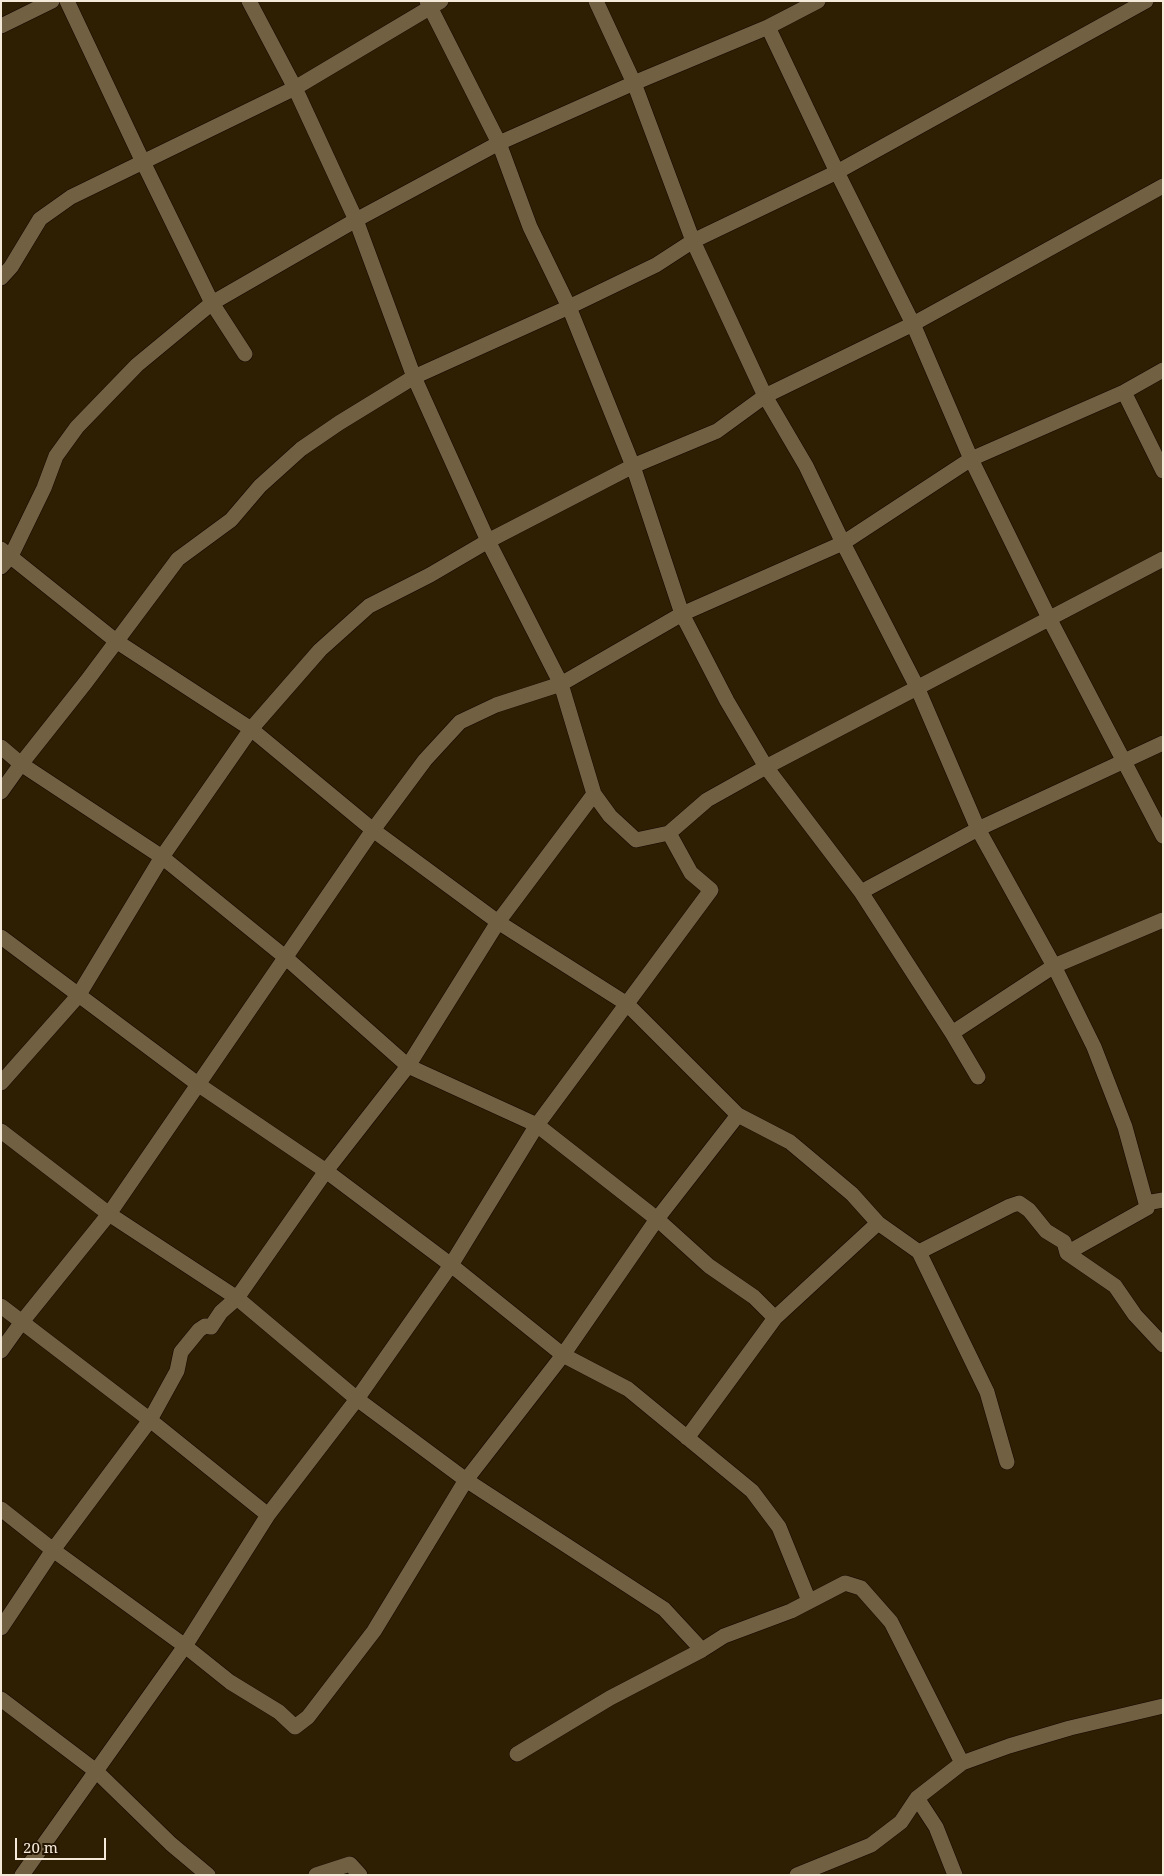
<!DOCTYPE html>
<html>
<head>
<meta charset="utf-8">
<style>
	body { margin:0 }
	#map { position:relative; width:1164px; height:1876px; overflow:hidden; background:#2e1e02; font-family:"Noto Serif",serif }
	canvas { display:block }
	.frame { position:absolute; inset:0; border:2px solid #f5eada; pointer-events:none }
	.scale { position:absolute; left:15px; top:1838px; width:91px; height:22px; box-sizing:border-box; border:2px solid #f5eada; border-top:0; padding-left:6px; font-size:15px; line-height:18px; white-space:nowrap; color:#f5eada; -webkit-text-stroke:4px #241500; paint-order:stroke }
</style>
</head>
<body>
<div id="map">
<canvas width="1164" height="1876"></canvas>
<div class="frame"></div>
<div class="scale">20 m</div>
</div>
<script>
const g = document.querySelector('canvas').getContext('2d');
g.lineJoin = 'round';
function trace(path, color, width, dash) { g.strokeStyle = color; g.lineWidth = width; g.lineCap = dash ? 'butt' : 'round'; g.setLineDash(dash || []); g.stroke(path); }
const minor = new Path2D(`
	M67,1l76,161 69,141 33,51
	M427,1l72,142 31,84 39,80 64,159 49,148 45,87 39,66 95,125 91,141 26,44
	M596,1l38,82 59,158 72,155 41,70 37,77 74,144 61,142 76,137 40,81 31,80 21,76
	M1,26l51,-25
	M768,27l69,145 76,152 58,135 78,159 114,218
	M1,278l10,-11 29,-48 31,-22 224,-109 146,-87
	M1124,392l39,79
	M1,549l115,92 135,88 122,101 125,92 129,82 111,111 52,27 62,52 26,29 41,29 91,-46 9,-3 10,7 17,21 18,11 3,11 48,33 20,29 28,30
	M1,567l10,-11 33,-68 12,-32 21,-29 60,-62 75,-62 144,-83 143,-77 135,-60 134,-56 50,-26
	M1,747l20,17 141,93 123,100 123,109 129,59 120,94 52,47 45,31 21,21
	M1,792l20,-28 65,-82 92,-123 53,-39 29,-34 41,-37 38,-26 75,-46 155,-70 87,-42 37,-24 144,-69 309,-171
	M669,833l38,-33 59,-33 397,-208
	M861,892l117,-63 185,-86
	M1,937l198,148 127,86 125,94 112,90 65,34 124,102 27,36 30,74
	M952,1033l102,-67 109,-46
	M1,1083l77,-87 84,-139 89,-128 69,-79 49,-44 61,-31 58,-34 145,-75 84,-35 48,-35 148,-72 250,-138
	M1,1131l108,83 128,84 120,101 109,81 198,129 38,41 22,-14 67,-25 54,-28 16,5 30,34 71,141
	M919,1252l68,140 20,70
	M1067,1253l80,-45 -1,-5 17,-3
	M1,1306l149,114 118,95
	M1,1351l20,-28 88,-109 264,-384 52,-70 35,-38 36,-17 65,-21 121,-70 161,-71 128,-84 153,-67 39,-22
	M687,1438l88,-120 103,-95
	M1,1509l52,41 132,96 45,36 49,30 16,15 13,-10 66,-86 92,-151 97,-125 94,-136 81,-104
	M1,1628l52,-78 97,-130 27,-49 4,-19 18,-22 6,-4 6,1 10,-15 16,-14 89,-127 82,-105 90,-144 96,-128
	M1,1699l95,72 75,73 37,31
	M517,1754l93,-56 92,-48
	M917,1798l19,29 19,48
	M22,1875l163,-229 83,-131 89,-116 94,-134 86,-140 174,-235 -20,-17 -22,-40 -33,7 -26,-24 -16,-22 -33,-110 -73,-143 -74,-164 -58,-157 -61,-132 -46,-87
	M316,1875l34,-11 10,11
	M797,1875l74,-30 30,-23 16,-24 45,-35 47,-17 61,-18 93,-22`);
trace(minor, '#140800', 16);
trace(minor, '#726043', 15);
</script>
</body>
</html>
